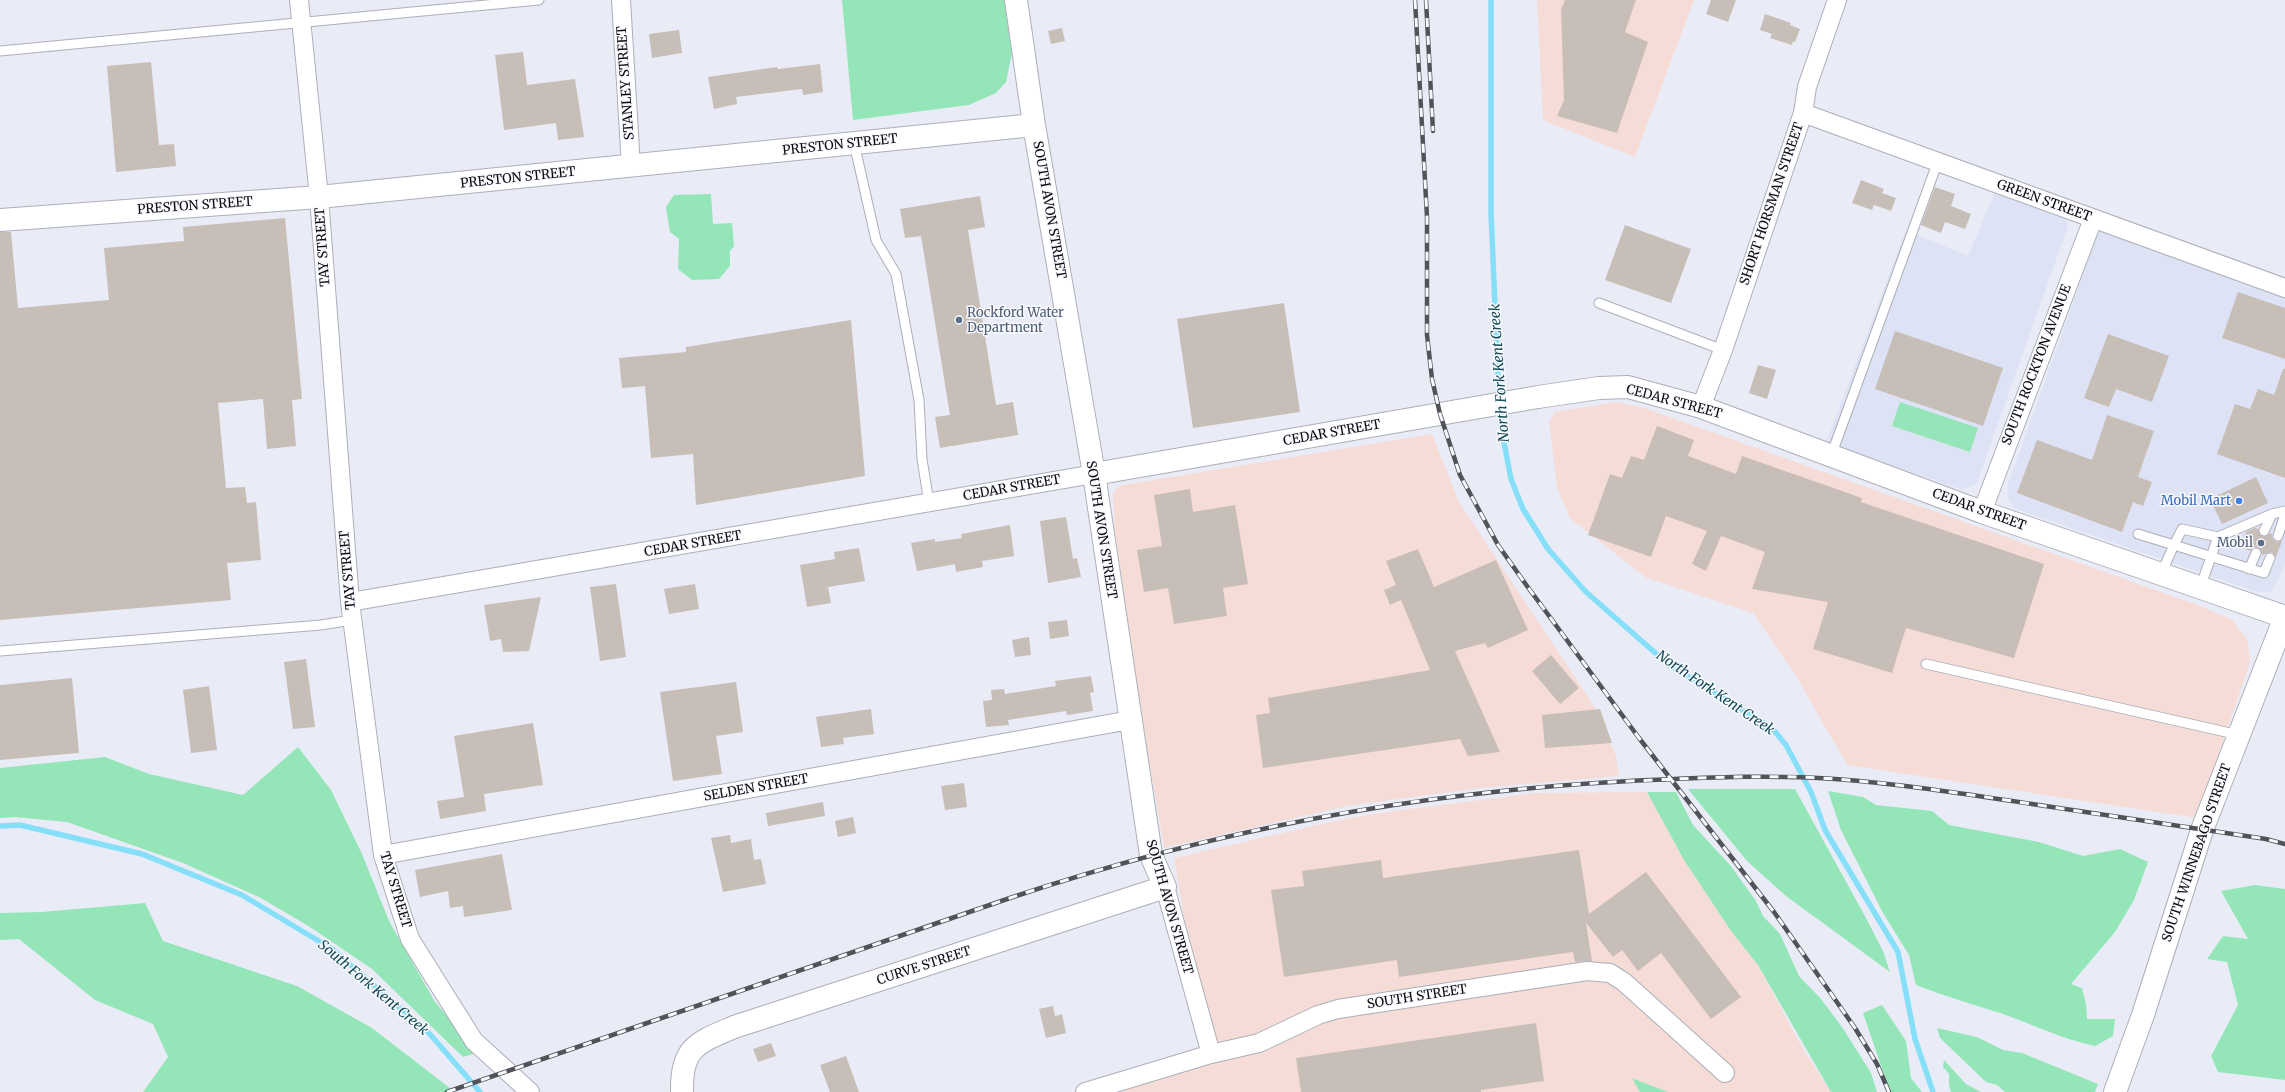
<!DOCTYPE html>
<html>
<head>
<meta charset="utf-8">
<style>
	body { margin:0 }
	canvas { display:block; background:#e9ecf6 }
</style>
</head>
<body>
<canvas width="2285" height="1092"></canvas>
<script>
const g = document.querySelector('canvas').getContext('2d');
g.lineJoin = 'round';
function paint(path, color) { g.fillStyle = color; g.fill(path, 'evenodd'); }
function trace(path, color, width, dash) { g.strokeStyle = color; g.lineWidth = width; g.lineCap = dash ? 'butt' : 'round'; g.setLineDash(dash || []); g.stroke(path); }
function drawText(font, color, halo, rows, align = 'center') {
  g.font = font + ' Merriweather,serif'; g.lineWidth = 3; g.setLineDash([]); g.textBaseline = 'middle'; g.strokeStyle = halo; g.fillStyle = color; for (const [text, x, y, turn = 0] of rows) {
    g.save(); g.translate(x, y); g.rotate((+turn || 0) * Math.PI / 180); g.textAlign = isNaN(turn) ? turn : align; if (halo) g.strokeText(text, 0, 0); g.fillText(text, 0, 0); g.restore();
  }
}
paint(new Path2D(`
	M1995,192l69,23 4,11 -91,257 -14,7 -137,-47 80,-213 62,26z
	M2106,228l179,64v271l-8,20 -7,9h-13l-241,-83 -8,-9v-16l90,-251z`), '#dde2f4');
paint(new Path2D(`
	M1537,0h157l-59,157 -92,-37z
	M1617,402l30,7 553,197 31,13 16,20 3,23 -53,156 -350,-53 -51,-89 -43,-63 -108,-36 -75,-59 -13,-30 -8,-66 6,-10z
	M1432,434l27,68 135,204 22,50 3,20 -139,12 -133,18 -183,42 -23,-135 -26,-181 -2,-38 4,-6 6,-3z
	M1647,792l37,68 49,74 25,31 46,86 27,41h-163l-35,-13 7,13h-532l116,-31 -33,-102 -17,-101 174,-40 53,-8 135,-17z`), '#f6dcd7');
paint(new Path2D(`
	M842,0h162l8,53 -6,29 -10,11 -27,12 -116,15z
	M711,194l2,30 19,-1 2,23 -4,5v15l-11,13 -27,1 -14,-11 1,-30 -9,-7 -4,-25 8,-12z
	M1900,402l78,26 -8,24 -78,-26z
	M298,747l33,43 31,64 27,67 46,81 32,37 9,14 -13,4 -91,-88 -62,-42 -49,-29 -78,-35 -116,-41 -52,-5 -15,1v-50l105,-11 44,17 94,21z
	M1688,789h107l71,129 17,33 7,21 -104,-76 -39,-35z
	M1828,791l35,6 13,8 56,6 17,14 90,17 44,14 37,-7 28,13 -14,38 -19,32 -44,52 11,4 4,16 1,15h28l-2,17 -18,10c-33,-7 -63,-22 -95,-33 -28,-9 -56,-17 -84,-28l-7,-30 -26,-42 -42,-83z
	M1647,792h29l17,33 37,40 26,36 7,15 17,18 19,42 22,23 21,28 29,46 6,19h-46l-73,-127 -27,-34 -47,-71z
	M2255,885l30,4v191l-67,-8 -7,-16 27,-51 -11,-43 -20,-3 16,-23 25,3 -27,-48z
	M145,903l18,38 134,45 75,42 83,64h-312l25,-35 -15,-33 -58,-24 -76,-61 -19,1v-27l42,-1z
	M1882,1005l24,36 5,37 11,14h-32l-27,-79z
	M1937,1028l40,9 26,13 19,3 76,31 -3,8h-90l-8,-7 -11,-3 -46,-44z
	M1944,1060l22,24 15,8h-30l-2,-7v-11l-6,-7z
	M1632,1078l36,14h-28z`), '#94e6b9');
trace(new Path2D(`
	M1491,0v213l8,186
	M1500,408l1,19 10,52 12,30 25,40 38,43 83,73 103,63 14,17 25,47 14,38 73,122 17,87 18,53
	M0,826l20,-1 122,29 100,41 90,54 97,84 51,59`), '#86dff8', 5.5);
paint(new Path2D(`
	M1565,0h71l-11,32 23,10 -31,91 -60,-17 7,-16 -3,-90z
	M1711,0h25l-8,22 -22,-8z
	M1765,14l26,9 -1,2 10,4 -5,13 -2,-1 -1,4 -22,-7 2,-4 -12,-4z
	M1062,28l3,13 -14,3 -3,-13z
	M679,30l3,23 -30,5 -3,-24z
	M523,52l4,33 48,-6 9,58 -26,3 -2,-17 -52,7 -9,-75z
	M151,62l8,83 15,-1 2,22 -60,6 -9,-106z
	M820,64l3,28 -20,3 -1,-6 -66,8 1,7 -23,5 -6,-32 69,-10 1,2z
	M1861,180l23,9 -2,4 14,5 -5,13 -17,-6 -2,5 -20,-7z
	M1935,187l20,7 -4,12 20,8 -6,15 -20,-7 -4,11 -20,-8z
	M980,196l5,31 -17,3 28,175 17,-3 5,33 -78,13 -5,-31 15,-2 -29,-179 -16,2 -5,-29z
	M285,218l17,181 -10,1 4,46 -29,3 -4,-50 -45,4 8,85 19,-1 2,16 9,-1 5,58 -34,3 4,37 -231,20v-388h11l7,76 91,-8 -5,-52 80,-7 -1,-14z
	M1625,225l66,24 -20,54 -66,-23z
	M2238,292l47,16v51l-63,-21z
	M1284,303l16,109 -107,16 -16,-109z
	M851,320l14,156 -169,29 -3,-51 -42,4 -6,-72 -23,2 -3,-30 67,-6v-5z
	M1895,331l108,37 -20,58 -108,-37z
	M2108,334l61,22 -17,46 -36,-13 -7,18 -25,-9z
	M1758,365l18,5 -9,29 -18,-6z
	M2283,369h2v109l-68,-24 18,-50 15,5 8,-20 16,6z
	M2107,415l47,16 -16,46 14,5 -9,24 -10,-4 -11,30 -105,-39 20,-53 55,20z
	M1657,426l37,14 -6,16 48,18 6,-18 120,42 -1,4 183,62 -30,94 -108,-30 -14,45 -79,-24 15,-47 -76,-13 13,-37 -44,-16 -15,35 -14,-7 15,-33 -41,-15 -15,41 -63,-22 22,-61 12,4 9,-22 13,4z
	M2256,477l12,26 -46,21 -12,-25z
	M1190,489l3,23 42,-7 13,79 -25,4 4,28 -53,8 -6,-36 -24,4 -7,-42 25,-4 -8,-51z
	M1066,517l7,42 4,-1 4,19 -33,6 -8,-62z
	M1010,525l4,31 -32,5 1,6 -27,5 -1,-8 -38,7 -6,-28 24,-4v3l27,-4 -1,-4z
	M2255,528l3,1 3,7h6l3,-3 2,1v4l4,4 6,-1 -6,16 -4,-5 -10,3 -1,-5 -3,-3 -5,1 -3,3 -10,-4 6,-15z
	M859,548l6,33 -37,6 3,16 -24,4 -7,-42 35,-6 -1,-7z
	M1418,549l16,38 62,-27 32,70 -40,18 -3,-5 -30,8 45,101 -32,4 -8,-17 -197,29 -7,-53 14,-2 -2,-15 162,-28 -29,-70 -11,5 -6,-15 12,-5 -10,-24z
	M616,584l10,73 -26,4 -10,-74z
	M695,584l4,25 -30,5 -5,-25z
	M541,597l-12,54 -26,1 -2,-13 -11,2 -6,-36z
	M1067,620l2,16 -19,3 -2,-17z
	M1029,637l2,18 -16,2 -3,-17z
	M1551,655l28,33 -19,16 -28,-33z
	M306,659l9,68 -22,2 -9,-67z
	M1091,676l3,16 -4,1 3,18 -26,4 -1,-4 -58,9 1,5 -23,2 -3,-26 9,-1 -1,-10 13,-1 1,5 51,-8 -1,-5z
	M72,678l7,75 -79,7v-75z
	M736,682l7,50 -27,4 6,38 -49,7 -13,-89z
	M209,686l8,64 -26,3 -8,-63z
	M871,709l3,25 -31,4 1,6 -23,3 -5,-30z
	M1600,709l12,34 -67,5 -3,-33z
	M533,723l10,62 -59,9 2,17 -46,8 -3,-18 27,-4 -10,-61z
	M964,783l3,24 -22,3 -4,-24z
	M823,802l2,14 -57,10 -2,-13z
	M853,817l3,16 -18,4 -3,-16z
	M730,835l1,8 20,-4 3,21 7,-1 5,25 -43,8 -12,-54z
	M1579,850l10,64 57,-42 95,125 -30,22 -50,-66 -23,18 -16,-21 -9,7 -27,-34 6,38 -17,1 -2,-10 -174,25 -2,-17 -113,17 -13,-87 33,-4 -2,-15 79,-11 2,18z
	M502,854l10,56 -48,7 -1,-11 -13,2 -2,-17 -28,6 -5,-27z
	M1053,1006l2,10 7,-2 4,19 -20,5 -7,-29z
	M1536,1023l8,58 -63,9v2h-180l-5,-34z
	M771,1043l5,13 -18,6 -5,-13z
	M846,1056l13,36h-29l-10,-27z`), '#c8beb8');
const service = new Path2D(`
	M0,51l539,-51
	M854,143l22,97 20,34 23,126 3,59 7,44
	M1599,303l124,47
	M1831,456l107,-295
	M2264,531l8,-17
	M2138,534l36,11 8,-16 36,8
	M2278,536l7,-22
	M2249,569l7,-16
	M2161,574l13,-29 90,28 6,-15
	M2200,588l18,-51 54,-23 13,-3
	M0,651l321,-26 31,-5
	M1926,664l313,71`);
const minor = new Path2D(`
	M299,0l20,197 31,405 33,253 27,84 64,102 56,51
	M621,0l10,167
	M1803,113l482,175
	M1701,407l22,-57 80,-237 4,-26 30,-87
	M1982,512l111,-293
	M350,602l744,-128
	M383,855l747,-135
	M1165,887l46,167
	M1085,1092l126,-38 48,-11 59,-28 20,-6 249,-38 23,2 14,9 101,91`);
const tertiary = new Path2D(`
	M0,220l319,-23 715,-72
	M1094,474l444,-77 61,-9 29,-1 73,20 281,105 303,105
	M682,1092c-1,-45 15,-49 52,-65l431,-140 -14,-32 -57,-381 -60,-349 -18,-125`);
const secondary = new Path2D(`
	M2115,1092l28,-77 59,-185 83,-213`);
trace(service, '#acafb9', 11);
trace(minor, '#acafb9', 20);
trace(tertiary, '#acafb9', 24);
trace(secondary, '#acafb9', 24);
trace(service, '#fff', 9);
trace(minor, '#fff', 18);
trace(tertiary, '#fff', 22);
trace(secondary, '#fff', 22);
const rail = new Path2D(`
	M1415,0l12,217v118l5,44 8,35 20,61 38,70 29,41 112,152 135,174 81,116 22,36 12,28
	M1426,0l7,131
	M447,1092l563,-194c203,-68 406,-106 620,-117 68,-3 137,-7 205,-2 66,5 131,15 197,25 78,12 156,23 234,35l19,5`);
trace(rail, '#515359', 4.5);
trace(rail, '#f8f9fe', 3, [9]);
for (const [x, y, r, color] of [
	[959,320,4,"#5c6f8a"],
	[2239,501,4,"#3f7fe0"],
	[2261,543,4,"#5c6f8a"]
]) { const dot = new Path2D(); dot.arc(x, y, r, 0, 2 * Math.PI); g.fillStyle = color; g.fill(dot); trace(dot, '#f8f9fe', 1.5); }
drawText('13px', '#0a0b0f', '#f8f9fe', [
	["STANLEY STREET",626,83,-94],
	["PRESTON STREET",840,145,-6],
	["PRESTON STREET",518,178,-6],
	["GREEN STREET",2044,201,20],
	["SHORT HORSMAN STREET",1772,204,-71],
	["PRESTON STREET",195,206,-4],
	["SOUTH AVON STREET",1049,210,80],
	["TAY STREET",323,247,-94],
	["SOUTH ROCKTON AVENUE",2037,365,-69],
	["CEDAR STREET",1674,402,15],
	["CEDAR STREET",1332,433,-10],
	["CEDAR STREET",1012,488,-10],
	["CEDAR STREET",1979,510,20],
	["SOUTH AVON STREET",1101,530,81],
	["CEDAR STREET",693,544,-10],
	["TAY STREET",348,570,-95],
	["SELDEN STREET",756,788,-10],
	["SOUTH WINNEBAGO STREET",2197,853,-71],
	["TAY STREET",395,890,73],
	["SOUTH AVON STREET",1169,907,74],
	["CURVE STREET",924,966,-18],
	["SOUTH STREET",1417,997,-9]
]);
drawText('13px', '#4e5e75', '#f8f9fe', [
	["Rockford Water",967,313],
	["Department",967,328],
	["Mobil",2253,543,"right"]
], 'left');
drawText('13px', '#366cbe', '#f8f9fe', [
	["Mobil Mart",2231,501]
], 'right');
drawText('italic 14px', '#154a57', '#f8f9fe', [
	["North Fork Kent Creek",1500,373,-94],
	["North Fork Kent Creek",1715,693,34],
	["South Fork Kent Creek",373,988,40]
]);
</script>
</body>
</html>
